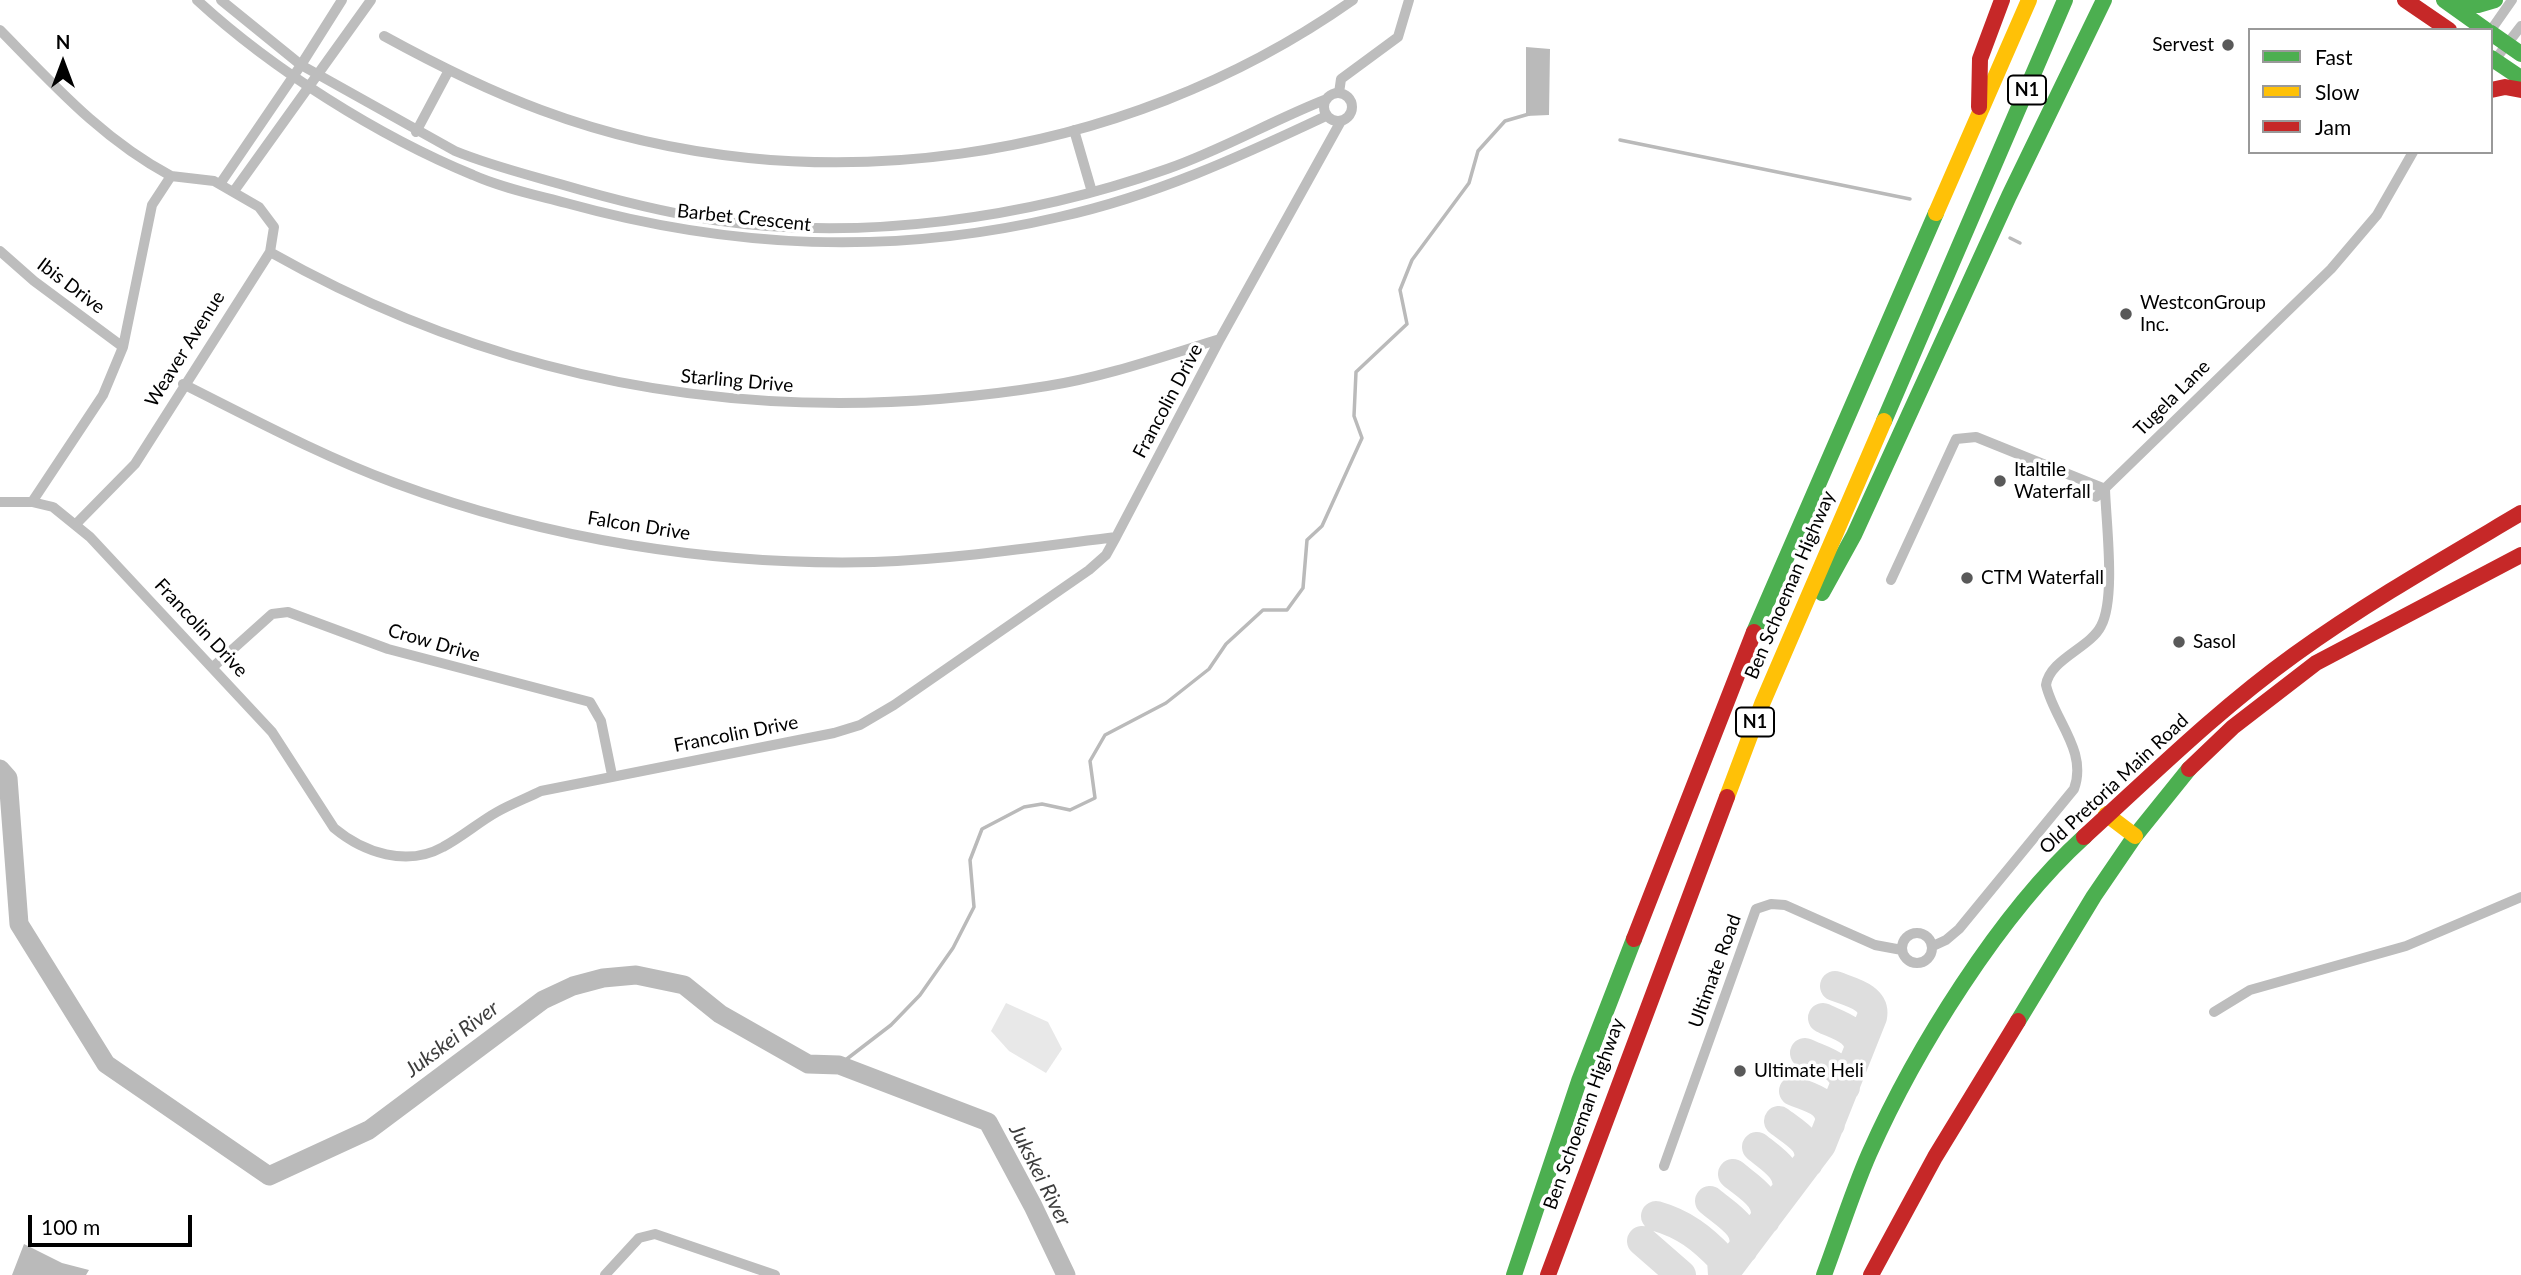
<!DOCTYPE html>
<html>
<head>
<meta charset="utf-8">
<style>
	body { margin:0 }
	#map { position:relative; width:2521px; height:1275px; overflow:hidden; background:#fff; font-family:Lato,sans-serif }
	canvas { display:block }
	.legend { position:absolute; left:2248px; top:28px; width:245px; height:126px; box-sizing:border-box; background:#fff; border:2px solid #999; margin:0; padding:9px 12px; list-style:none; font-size:21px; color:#000 }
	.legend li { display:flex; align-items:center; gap:14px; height:35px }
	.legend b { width:35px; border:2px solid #999 }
	.north { position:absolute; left:28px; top:28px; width:70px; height:70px; -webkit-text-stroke:5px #fff; paint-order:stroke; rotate:0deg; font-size:19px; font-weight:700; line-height:28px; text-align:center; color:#000 }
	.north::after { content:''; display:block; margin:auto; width:24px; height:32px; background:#000; clip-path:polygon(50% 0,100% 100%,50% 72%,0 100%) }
	.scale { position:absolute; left:28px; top:1215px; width:164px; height:32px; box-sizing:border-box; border:4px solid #000; border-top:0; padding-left:9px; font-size:21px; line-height:24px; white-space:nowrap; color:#000; -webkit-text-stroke:5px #fff; paint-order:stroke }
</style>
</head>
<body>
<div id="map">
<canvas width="2521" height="1275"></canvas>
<ul class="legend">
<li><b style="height:9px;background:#4caf50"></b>Fast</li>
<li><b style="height:9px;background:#ffc107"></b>Slow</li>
<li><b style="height:9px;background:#c62828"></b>Jam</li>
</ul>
<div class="north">N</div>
<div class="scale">100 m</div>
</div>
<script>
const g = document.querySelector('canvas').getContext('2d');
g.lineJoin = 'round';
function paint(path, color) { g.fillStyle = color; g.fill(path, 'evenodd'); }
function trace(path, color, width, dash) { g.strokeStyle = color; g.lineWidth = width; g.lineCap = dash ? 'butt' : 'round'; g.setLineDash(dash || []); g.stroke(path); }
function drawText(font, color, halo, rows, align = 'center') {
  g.font = font + ' Lato,sans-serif'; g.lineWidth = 7; g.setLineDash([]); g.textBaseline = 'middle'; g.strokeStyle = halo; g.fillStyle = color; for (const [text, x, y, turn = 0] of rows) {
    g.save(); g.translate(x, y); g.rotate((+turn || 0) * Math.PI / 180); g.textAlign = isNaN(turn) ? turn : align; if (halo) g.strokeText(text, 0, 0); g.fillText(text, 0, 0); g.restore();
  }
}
paint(new Path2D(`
	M1006,1003l42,19 14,27 -16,24 -37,-22 -18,-20z`), '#e8e8e8');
paint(new Path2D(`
	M1526,47l24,2 -1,66 -23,1z
	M24,1244l38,19 27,7 -3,5h-74z`), '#bababa');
trace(new Path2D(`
	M1620,140l290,59
	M2010,238l10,5
	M839,1065l52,-40 29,-30 33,-47 21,-41 -4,-47 12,-31 42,-22 18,-3 28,6 25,-12 -5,-37 15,-26 61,-32 43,-34 17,-25 37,-34h24l16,-22 4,-48 15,-14 40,-88 -8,-22 2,-44 51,-48 -7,-34 12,-30 57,-77 9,-32 27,-30 24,-7`), '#bababa', 3.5);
trace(new Path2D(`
	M0,769l8,9 11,146 87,140 163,112 100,-46 174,-130 30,-14 30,-8 33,-3 48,10 36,29 88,50 31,1 149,57 45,84 33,69`), '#bababa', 19);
trace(new Path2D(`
	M1823,1018c14,7 37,12 36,31
	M1805,1053c16,8 41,12 40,34
	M1794,1091c17,7 39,11 36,33
	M1779,1121c14,11 37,22 29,42
	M1757,1147c13,11 35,23 30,43
	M1733,1174c14,12 39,25 32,46
	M1710,1201c15,13 42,27 33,48
	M1656,1216c28,8 46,22 66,43l1,16
	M1642,1241l39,34
	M1723,1275l98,-130 51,-128c4,-20 -22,-25 -37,-31`), '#dedede', 30);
trace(new Path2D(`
	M197,0c75,69 181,136 276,175 29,13 63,20 93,28 166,46 326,53 493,14 95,-21 180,-60 267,-101
	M221,0l80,65 154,86c34,14 70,23 105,33 51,15 102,28 154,36 148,22 314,-2 453,-51 55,-19 106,-49 160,-70
	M0,30c54,55 102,109 171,146
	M2491,30l21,-30
	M384,36c51,28 103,54 157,74 268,100 581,53 812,-110
	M2491,65l30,-39
	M1324 107a14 14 0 1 1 28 0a14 14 0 1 1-28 0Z
	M1339,93l2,-14 57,-42 11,-37
	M1074,130l18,62
	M416,132l33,-62
	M220,184l81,-119 41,-65
	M234,191l137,-191
	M0,251l34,30 89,66
	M270,252c242,137 503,178 777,134 58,-9 117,-30 173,-47
	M183,384c70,35 139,72 212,99 151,56 317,83 479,79 81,-3 162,-15 242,-25
	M2096,497l235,-228 46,-54 36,-63
	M0,502h32l21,5 37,30 182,195 62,96c30,25 73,39 109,19 19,-10 36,-25 54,-35 14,-8 30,-14 44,-21l293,-58 26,-8 34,-20 195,-135 17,-15 10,-18 104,-198 121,-218
	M32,502l71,-107 20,-48 29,-142 19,-29 43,5 45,26 15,20 -4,25 -135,212 -59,60
	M1891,580l65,-141 20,-2 129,52
	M214,666l58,-52 16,-2 100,37 202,53 11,19 11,54
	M1902 948a15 15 0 1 1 30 0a15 15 0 1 1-30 0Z
	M1933,946l13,-6 13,-11 115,-140c14,-38 -20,-69 -28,-104 4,-26 44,-37 55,-59 15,-28 5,-103 4,-137
	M2214,1012l36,-22 156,-44 115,-49
	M1664,1166l92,-257 15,-5 14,1 90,40 27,5
	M605,1275l34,-37 16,-4 120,41`), '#bdbdbd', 10);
trace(new Path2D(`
	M2444,0l42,30
	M2448,1l30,4 17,-5
	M2491,33l30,21
	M2491,58l30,20
	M1884,421l181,-421
	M1822,593l32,-58 155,-339 95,-196
	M1754,632l182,-419
	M2018,1021l76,-125 41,-60 54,-67
	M1514,1275l65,-194 55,-142
	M1824,1275c15,-40 28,-82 45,-121 46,-104 131,-241 215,-317`), '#4caf50', 16);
trace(new Path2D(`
	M1936,213l93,-213
	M1727,797l35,-93 122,-283
	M2106,814l29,22`), '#ffc107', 16);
trace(new Path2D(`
	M2405,0l44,30
	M2491,90l14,-3 16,3
	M1979,107l1,-48 22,-59
	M2189,769l44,-42 83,-64 205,-108
	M2084,837c68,-62 135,-128 210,-182 72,-52 151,-97 227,-142
	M1634,939l120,-307
	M1548,1275l179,-478
	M1871,1275l64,-118 83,-136`), '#c62828', 16);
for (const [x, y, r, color] of [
	[2228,45,7,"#595959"],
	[2126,314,7,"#595959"],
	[2000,481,7,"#595959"],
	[1967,578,7,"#595959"],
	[2179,642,7,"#595959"],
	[1740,1071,7,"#595959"]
]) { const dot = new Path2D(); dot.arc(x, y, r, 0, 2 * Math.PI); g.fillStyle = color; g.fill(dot); trace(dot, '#fff', 2.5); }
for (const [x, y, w] of [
	[2027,90,38],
	[1755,722,38]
]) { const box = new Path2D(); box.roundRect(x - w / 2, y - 14.5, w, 29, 5); g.fillStyle = '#fff'; g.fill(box); trace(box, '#000', 2); }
drawText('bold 18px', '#000', null, [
	["N1",2027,90],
	["N1",1755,722]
]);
drawText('19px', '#000', '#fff', [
	["Servest",2214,45,"right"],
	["WestconGroup",2140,303],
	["Inc.",2140,325],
	["Italtile",2014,470],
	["Waterfall",2014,492],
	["CTM Waterfall",1981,578],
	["Sasol",2193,642],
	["Ultimate Heli",1754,1071]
], 'left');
drawText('19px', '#000', '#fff', [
	["Barbet Crescent",744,218,6],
	["Ibis Drive",71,286,37],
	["Weaver Avenue",185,349,-58],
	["Starling Drive",737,381,5],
	["Tugela Lane",2172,398,-45],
	["Francolin Drive",1168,401,-62],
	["Falcon Drive",639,526,9],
	["Ben Schoeman Highway",1790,585,-67],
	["Francolin Drive",201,628,47],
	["Crow Drive",434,643,16],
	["Francolin Drive",736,734,-11],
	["Old Pretoria Main Road",2114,784,-43],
	["Ultimate Road",1715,971,-70],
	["Ben Schoeman Highway",1584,1114,-70]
]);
drawText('italic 21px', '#3d3d3d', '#fff', [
	["Jukskei River",452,1039,-37],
	["Jukskei River",1040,1175,63]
]);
</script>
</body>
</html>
